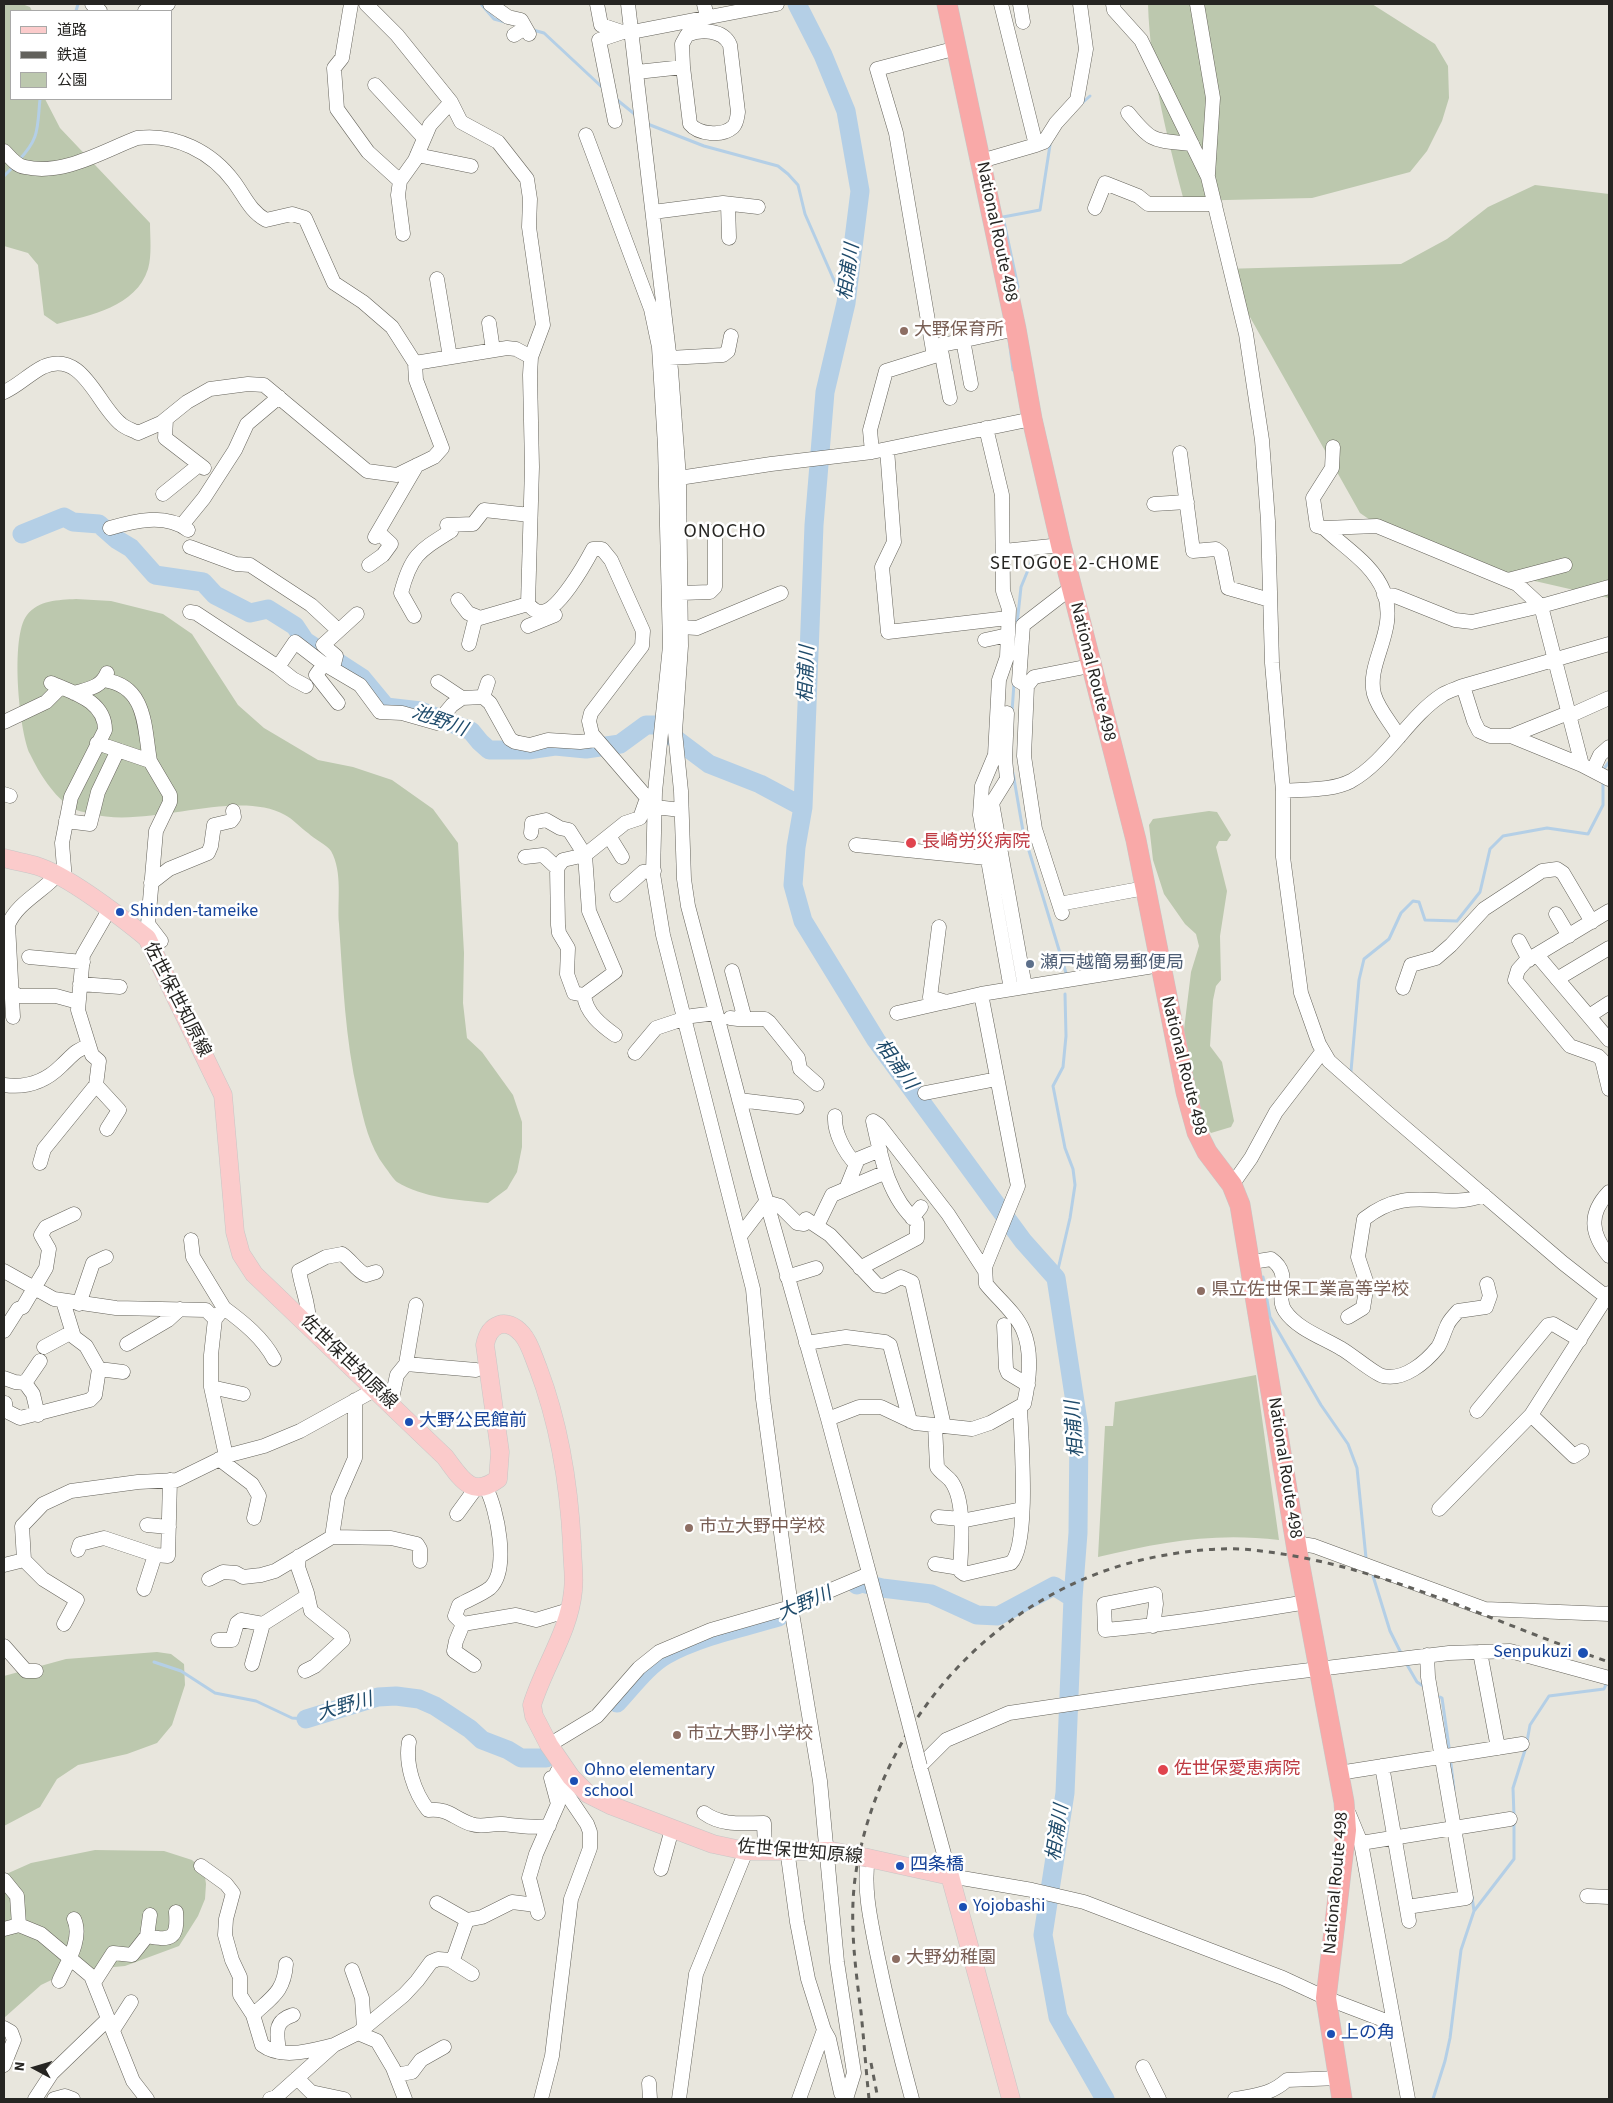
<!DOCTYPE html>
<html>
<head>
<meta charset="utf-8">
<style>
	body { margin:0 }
	#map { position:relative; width:1613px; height:2103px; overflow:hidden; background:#e8e6dd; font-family:"Source Sans 3","Noto Sans JP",sans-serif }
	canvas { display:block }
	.frame { position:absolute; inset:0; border:5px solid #262522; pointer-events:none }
	.legend { position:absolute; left:10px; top:10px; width:162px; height:90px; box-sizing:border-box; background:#fff; border:1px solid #a8a8a7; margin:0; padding:6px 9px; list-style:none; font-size:15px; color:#262522 }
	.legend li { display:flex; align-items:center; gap:10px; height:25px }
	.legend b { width:25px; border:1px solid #a8a8a7 }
	.north { position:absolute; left:10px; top:2043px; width:50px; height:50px; -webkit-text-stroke:4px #fff; paint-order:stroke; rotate:276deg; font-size:14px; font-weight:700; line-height:20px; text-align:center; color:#262522 }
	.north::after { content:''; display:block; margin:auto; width:18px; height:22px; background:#262522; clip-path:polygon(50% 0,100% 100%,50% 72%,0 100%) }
</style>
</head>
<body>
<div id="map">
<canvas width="1613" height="2103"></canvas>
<div class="frame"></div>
<ul class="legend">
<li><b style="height:6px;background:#fbcbcb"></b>道路</li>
<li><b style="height:6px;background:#62615c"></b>鉄道</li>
<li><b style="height:14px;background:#bcc8ae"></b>公園</li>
</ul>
<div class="north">N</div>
</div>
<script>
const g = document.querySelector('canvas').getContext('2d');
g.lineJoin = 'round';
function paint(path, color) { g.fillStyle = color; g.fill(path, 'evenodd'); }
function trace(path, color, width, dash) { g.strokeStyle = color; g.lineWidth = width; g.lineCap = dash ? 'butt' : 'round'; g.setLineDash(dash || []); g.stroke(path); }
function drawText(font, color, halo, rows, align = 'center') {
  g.font = font + ' "Source Sans 3","Noto Sans JP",sans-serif'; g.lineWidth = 5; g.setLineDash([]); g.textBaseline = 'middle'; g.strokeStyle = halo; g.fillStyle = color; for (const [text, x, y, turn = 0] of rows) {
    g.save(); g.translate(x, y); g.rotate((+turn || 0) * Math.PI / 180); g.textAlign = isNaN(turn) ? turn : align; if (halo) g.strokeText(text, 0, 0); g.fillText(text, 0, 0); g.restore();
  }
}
paint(new Path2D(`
	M4,4h18l8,3 2,4h-21v88h34l15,29 90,95c0,14 2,32 -2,46 -12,38 -58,46 -91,55l-13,-9 -6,-50 -10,-12 -24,-7z
	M1148,4h224l63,40 13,22 1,32 -7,23 -15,30 -17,21 -98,26 -128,3c-17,-65 -34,-129 -36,-197z
	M1535,185l74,9v404l-96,-22 -118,-39 -35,-24 -137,-244 178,-5 46,-25 41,-32z
	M76,599l35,2 52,13 29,20 46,71 26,23 54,32 35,7 39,13 41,29 25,34 6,110 -1,50 4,35 15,14 31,43 9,27v25l-5,25 -10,17 -19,14c-28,-3 -66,-5 -91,-21 -4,-3 -8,-10 -12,-15 -16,-21 -21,-46 -27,-72 -13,-57 -15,-113 -19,-171 -2,-22 4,-52 -8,-73 -4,-6 -17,-12 -23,-18 -7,-5 -15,-14 -23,-18 -49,-27 -135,14 -194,-1 -6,-2 -14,-3 -19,-6 -18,-11 -33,-35 -42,-54 -11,-23 -20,-118 -3,-139 12,-15 31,-15 49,-16z
	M1209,811l8,1 14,23 -4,6h-8l-3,6 11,44 -7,45 1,44 -5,6 -3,14 -3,46 12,16 12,59 -3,6 -20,6 -9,-12 -20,-75 9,-74 8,-26 -3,-12 -11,-10 -21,-30 -11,-34 -4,-35 4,-6z
	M1256,1375l23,165c-65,-8 -118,2 -181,17l7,-131h8l2,-24z
	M157,1652l14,2 13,10 1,21 -13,40 -15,18 -30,11 -49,11 -21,14 -17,28 -36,19v-150l62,-17z
	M95,1850l69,1 28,9 12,11 2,13 -1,15 -7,17 -19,30 -54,20 -55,5 -29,14 -37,33v-143l27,-12z`), '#bcc8ae');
trace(new Path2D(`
	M481,4l13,15 11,3
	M76,11l2,-7
	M533,30l11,3 60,56
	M616,99l21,17
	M1081,104l9,-8
	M645,123l59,23 74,20 10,8 10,11 7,29 28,64 13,25
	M18,161c22,-23 19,-32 22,-62
	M4,176l10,-10
	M1016,290l2,-3 -15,-70 37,-7 10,-65
	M1009,339l4,31
	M1016,634l5,-47 12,-29
	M1012,712l2,-29
	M1603,770l6,-8
	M1013,773l10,58 43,142
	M1351,1071l8,-91 5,-21 25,-20 12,-26 12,-12 6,1 6,18 32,1 23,-29 10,-43 13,-13 44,-8 41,6 15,-29v-21
	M1263,1277l7,40 51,88 27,39 9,24 9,90
	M1056,1278l14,-60 5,-33 -2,-16 -8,-21 -12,-62 10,-19 3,-31 -1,-42
	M1373,1576l17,55 11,22
	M154,1662l27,9 34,22 41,8 36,17 14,1
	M1406,1663l11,19 6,4
	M1440,1697l2,1 7,49
	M1451,1764l3,26
	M1514,1816l-1,-28 13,-41 4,-22 19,-29 55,-7 3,-7
	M1472,1897l2,14
	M1433,2099l12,-38 5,-23 11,-88 13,-39 40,-52v-36`), '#b4cfe6', 3);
trace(new Path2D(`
	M797,4l26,51 23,56 14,80 -14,112 -21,89 -11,133 -11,282 -7,40 -3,38 10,36 73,119 147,201 33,37 23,150 -1,105 -5,65 -8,195 -22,142 15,82 47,82
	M22,534l42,-17 9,5 26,2 17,15 15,9 24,27 48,7 12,13 35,18 18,-4 27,17 10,15 57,37 24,29 35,4 50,20 9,11 9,8h39l27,-4 31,3 34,-5 26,-19h11l52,39 51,20 43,23
	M857,1585l5,-2 20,5 49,6 46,21 21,1 56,-30 19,12
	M617,1703c15,-16 30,-37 49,-48 34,-19 76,-27 113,-38
	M306,1719l72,-22 18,-1 23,3 16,7 35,23 12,11 26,10 13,8h25`), '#b4cfe6', 19);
const minor = new Path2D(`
	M92,4l8,7
	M351,4l-9,54 -8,10 3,41 31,43 32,29 15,-21 15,-35 21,-23
	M366,4l31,31 54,67 10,20 37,20 29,37 3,20 -1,28 14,98 -12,32 -1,18 2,92 -4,137c4,4 7,8 13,8 17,0 44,-48 52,-63h9l9,11 32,71 -1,15 -51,67 -2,8 3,13 63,73 26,3
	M490,4l18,13 13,3 8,14
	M597,4l4,21 21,7
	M628,4l43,366 8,108 2,168 -6,86 6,59 3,88 4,27 71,269 69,244 77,289
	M704,4l3,13
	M1020,4l3,18
	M1113,4l1,6 27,30 67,137 38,157 16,106 6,81 4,142 11,128v66l18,136 18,51 10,17 60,53 174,149 46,36
	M1197,4l16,94 -5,76
	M145,11l23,-7
	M632,32l145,-28
	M514,35l11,-7
	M637,72l46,-5 7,57c8,10 32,13 43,3 4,-4 4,-9 5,-15l-8,-67c-7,-16 -30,-16 -43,-10l-5,9 1,23
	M375,85l49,53
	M1128,113c25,31 26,27 64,31
	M615,121l-16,-81 33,-11
	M586,135l65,174 8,38 6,99 5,200 -15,146 -2,82 10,61 90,354 10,110 28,208 29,174 17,181 17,111 -8,26
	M1036,145l8,-3 12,-19 21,-23 9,-51 -6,-45
	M4,151c6,6 12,15 21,16 38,9 78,-16 112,-29 38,-5 75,14 97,44 11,15 16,29 32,38l26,-6 13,4 29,65 29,19 29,25 23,36 1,17 26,68 -8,9 -37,18 -30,-4 -103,-86 -16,-1 -38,5 -23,13 -26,21 -23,10c-5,-3 -13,-5 -17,-9 -24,-19 -38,-75 -78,-57 -14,7 -25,19 -39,25
	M417,155l54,11
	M981,161l55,-16 -35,-141
	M400,181l-2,14 5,39
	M728,204l1,34
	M1095,208l10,-25 33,13 10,8h67
	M653,212l70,-9 35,4
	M437,279l13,78
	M489,323l4,27
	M963,340l8,44
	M940,345l10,53
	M933,347l83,-18
	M669,358l54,-3 5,-4 3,-15
	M415,363l92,-15 9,1 15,8
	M166,419l-1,19 39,30
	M986,428l16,67 1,96 6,18 -2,48 -8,23 -4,75 -13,31 -2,29 31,174
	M887,449l7,93 -12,25 6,65 120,-14
	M872,452l-2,-22 16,-59 48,-15 -38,-223 -19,-64 80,-21
	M1180,453l13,98 23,-2 5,4 7,35 42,12
	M679,478l92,-14 101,-12 160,-33
	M163,494l36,-29
	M1154,504l33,-2
	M182,525l22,-27 31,-48 12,-26 32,-27
	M447,525l26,-1 11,-14 46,5
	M110,528c24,-7 55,-15 78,2
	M1324,528l-7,-2 -4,-28 19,-30 1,-21
	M375,537l42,-72
	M190,547l46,17 14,1 61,40 27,25
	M1004,551l57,-6
	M369,565l14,-10 8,-11 -13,-12
	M1508,580l57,-15
	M681,593l29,-1 5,-5v-56
	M1384,595l11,1 60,24 17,2 69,-16 68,-19
	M458,600l10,13 12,5 48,-14
	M190,612l6,1 82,54
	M414,616l-13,-23c10,-38 18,-42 50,-62l-2,-6
	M528,626l27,-11
	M681,627l16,1 84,-35
	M985,640l23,-5
	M469,644l7,-28
	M324,664l-8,11 22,28
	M333,668l3,-12 -13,-11 34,-31
	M438,682l24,16 21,-1 7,6 20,36 5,3 15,3 18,-5 32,2 16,-2
	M51,683c23,10 54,18 54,47l-34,67 -9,46 3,37
	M306,686l-13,-7 -15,-12 17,-25 26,20 39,23 20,27 22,1 35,10 15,-18 10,-7
	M1027,686l-8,-5 4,-56 48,-37
	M1463,686l11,35 5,10 11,5h21l71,29 27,14
	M74,693c13,-4 27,-5 33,-20
	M483,697l5,-15
	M1007,713l-2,46 2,20 -15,24 33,184
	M1569,716l40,-18
	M4,722l42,-20 15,-15
	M1511,736l57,-23
	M1399,737c-7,-13 -21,-28 -25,-43 -8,-32 24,-62 10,-102 -11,-28 -39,-44 -60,-64l53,-2 140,58 24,22 41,159
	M97,743l53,18c-6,-34 -3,-75 -46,-81
	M150,761l20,34v7l-14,29 -8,93 13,17
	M1593,770l7,-15 9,-8
	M1283,791c21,-2 49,0 68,-10 36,-20 57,-64 91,-86 6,-4 14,-6 21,-9l146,-42
	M4,794l6,2
	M66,821l24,3 8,-32 20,-42
	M531,833l1,-10 14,-3 14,8 9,2 16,25 -22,5 -6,8 1,57 1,8 9,15 -1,26 7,19 10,2 31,-23 -26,-61 -4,-56 40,-32 15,-5 7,-20
	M609,836l13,21
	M856,845l131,13
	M525,857l18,-2 14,13
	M151,883l18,-14 39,-16 3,-7 3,-21 17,-4 3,-4 -1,-6
	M617,895l26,-23 11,-1
	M1059,904l86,-16
	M1609,911l-83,50 -8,9 -3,10 55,66 28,10 4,4 7,29
	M1062,913l-27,-84 -11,-73 3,-70 7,-9 56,-11
	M1556,914l13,22
	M939,927l-9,70 16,5 35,-8 179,-29
	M1519,941l10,19
	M1537,955l72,85
	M29,957l54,5
	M1557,979l52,-31
	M80,984l40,3
	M1403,988l8,-23 25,-7 15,-13 33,-36 58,-38 15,-2 6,4 29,49
	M12,992l7,4h37l22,6
	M584,995c2,18 17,30 31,40
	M897,1013l48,-11
	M1589,1016l20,-13
	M13,1017l-5,-92c9,-22 34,-33 49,-50
	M730,1018l8,1 5,-7 -11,-41
	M738,1019h27l4,3 29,36 2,11 17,15
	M635,1053l21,-25 36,-12 24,-3
	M4,1085c21,3 41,-3 57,-19 10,-9 15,-17 28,-20
	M96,1085l23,25 -12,19
	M925,1093l72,-14
	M739,1100l58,7
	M835,1116c-1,16 9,36 21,48
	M40,1163l4,-14 52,-64 3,-24 -7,-6 -14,-45 5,-55 26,-45
	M1232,1185l19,-27 25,-46 46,-60
	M846,1189l12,-30 22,-9
	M1609,1192c-21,22 -18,42 0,64
	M912,1218l9,-11
	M806,1219l24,16 47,50 7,1 17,-9 11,5 32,144
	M817,1226l15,-31 54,-23
	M740,1236l26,-34 14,4 17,17 7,1 5,-3
	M191,1240l2,17 31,51 -9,11
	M342,1254c9,6 14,16 24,21l10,-3
	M1252,1262l19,-3c23,16 3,36 14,52 12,18 39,27 57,38 9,5 34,26 41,27 21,5 43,-14 55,-29 4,-6 6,-15 9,-21 2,-6 7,-10 11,-15l28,-4 4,-11 -3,-12
	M860,1268l57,-30v-16c-29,-25 -36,-65 -44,-101l6,4 69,89 37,57
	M4,1271l50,28 62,9 90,2 9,9 -4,36v32l15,69
	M787,1277l29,-9
	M63,1301l11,36 12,9 13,23 24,3
	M79,1304l14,-41 13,-6
	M224,1308c19,14 39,30 50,51
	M1348,1317l15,-9 4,-24 -9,-27 6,-38c47,-37 77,-7 120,-24
	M309,1325c1,-18 -7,-36 -10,-54l27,-14 16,-3
	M1004,1325l2,43 2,5 20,12
	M4,1331l14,-22 5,-2 23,-39 3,-19 -8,-14 5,-8 28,-13
	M806,1343l40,-6 39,5 5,3 20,76
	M127,1344l41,-24 12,-11
	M44,1347l28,-15
	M406,1364l70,6
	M4,1378l11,4 10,1
	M211,1387l32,7
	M5,1403l1,8 14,7 70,-18 5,-5 4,-26
	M391,1403l6,-28 9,-11 10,-59
	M1477,1411l71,-86 5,-1 27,16
	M38,1415l-5,-21 -8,-11 15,-22
	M1531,1415l43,41 8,-5
	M828,1419l31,-12h22l34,16 57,6 18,-6 34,-19c5,-23 9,-51 -1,-74 -7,-17 -26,-32 -37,-46l-1,-17 33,-81 -37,-192
	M935,1425l2,42c4,6 10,9 14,14 15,20 10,67 9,90l4,3 47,-11c19,-18 10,-127 9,-156
	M219,1459l33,25 7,12 -5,22
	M486,1488c11,20 24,82 4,100 -9,7 -21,11 -31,17l-4,11 8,8 53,-9 20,5 33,-10
	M1439,1509l92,-94 78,-122
	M457,1514l19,-26
	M938,1517l23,2
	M961,1521l61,-12
	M147,1525l22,2
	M332,1537l6,-40 17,-39v-58
	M1296,1543l18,3 171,63 124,5
	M78,1550l2,-6 24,-6 51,17 13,1 2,-76
	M24,1560l19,19 34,21 -13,24
	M935,1564l25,4
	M4,1565l20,-5 -2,-34 21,-22 28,-13 67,-9 39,-2 49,-24 38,-10 36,-15 76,-42
	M209,1579l14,-7 13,1 7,4 18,-2 14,-4 57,-34 59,1 26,6 3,5v12
	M144,1589l11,-34
	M463,1624l-7,17 -2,10 20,14
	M1153,1626l3,-22 -1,-10 -51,10 1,26c68,-6 135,-17 202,-28
	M218,1640h14l5,-17 4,-3 22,4
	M4,1646l22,25h10
	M1480,1652l18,96
	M252,1664l11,-40 41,-26 3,-5 -9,-26 1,-11
	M305,1671l10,-5 28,-26 -1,-4 -31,-25 -4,-18
	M409,1742c-4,22 5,50 19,68 21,-2 25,8 43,14 11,4 21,-1 31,0 18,2 29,4 47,2
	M549,1745l48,-29 42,-48 20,-16 52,-22 80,-23 78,-33
	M1382,1766l27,155
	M1339,1773l183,-29
	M704,1813c18,13 38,10 60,10l1,27
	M1349,1814l12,29 47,256
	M1361,1843l149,-24
	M787,1849l10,73 11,57 16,51 -25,69
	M868,1858c-5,31 3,64 9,95 10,49 22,98 35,146
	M201,1866l25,18 7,9 -7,26 -1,16 7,25 8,17v18l13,20 9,30c20,15 50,5 72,0
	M661,1869l11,-40
	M4,1880l13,16 2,29
	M1587,1896l22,1
	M437,1903l30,17
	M536,1905l-7,-27 7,-24 22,-50 -7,-26
	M1407,1907l59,-9 -38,-221 -1,-22
	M4,1929l15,-4 22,9 50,42 42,105 14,18
	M147,1936c24,5 31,3 29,-24
	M450,1960l22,14
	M352,1970l10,28 2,30
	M59,1981c8,-18 24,-43 15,-62
	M95,1981l18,-28 19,2 15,-19 3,-21
	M253,2015c19,-18 31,-23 33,-51
	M1394,2024l-68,-26 -43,-20 -199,-76 -52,-12 -82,-14 -30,-110 26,-26 63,-27 244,-36 196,-24 61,-2 99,27
	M4,2028l7,4 3,8 -10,25
	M113,2030l18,-28
	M824,2030l5,9 12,54 4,6
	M358,2033l46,-38 13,-14 14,-19 7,-3 12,1 4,-3 13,-37 15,-3 30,-15 24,3 2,8
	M279,2052c-2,-18 -6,-31 14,-37
	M1143,2067l16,32
	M396,2075l16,-3 9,-12 23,-13
	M297,2078l14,14 33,7
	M649,2083l1,16
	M35,2099l17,-26 56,-54
	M54,2099l11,-3 8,3
	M270,2099l6,-2 58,-52 24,-12 19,8 16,27 12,31
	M541,2099l11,-43 19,-157 19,-51v-16l-3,-8 -21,-31 -9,-21 5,-7
	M679,2099l17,-125 50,-123
	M1235,2099c21,-4 35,-4 52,-19l52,-2`);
const major = new Path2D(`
	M4,858c11,3 23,5 33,8 31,10 84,51 110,72l76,157 12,137 6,22 13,20 191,183c16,21 26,42 53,22l2,-27 -15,-107c4,-21 21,-29 37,-11 8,9 11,22 16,34 22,58 31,116 34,177 0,15 3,31 1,46 -4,41 -29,75 -41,114l2,11 15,29 22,32 17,17 22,11 103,39 33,7h86
	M868,1858l82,18 61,223`);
const highway = new Path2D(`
	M947,4l69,325 16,90 29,126 75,295 50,252 11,40 10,20 25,33 8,20 58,351 46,246 2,28 -20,168 16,101`);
trace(minor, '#65635b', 15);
trace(major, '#c7c6c6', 19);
trace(highway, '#c7c6c6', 21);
trace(minor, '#fff', 14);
trace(major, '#fbcbcb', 18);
trace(highway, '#f9a9a8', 20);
trace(new Path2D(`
	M871,2063l7,36
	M869,2099c-3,-29 -5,-58 -8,-87 -6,-48 -13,-97 -4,-146 28,-156 152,-285 309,-311 28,-5 59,-8 87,-5 124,13 239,72 356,112`), '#62615c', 3, [6, 6]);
const minorBridge = new Path2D(`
	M905,1708l15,58`);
const majorBridge = new Path2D(`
	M832,1851l36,7`);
trace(minorBridge, '#65635b', 15, []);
trace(majorBridge, '#c7c6c6', 19, []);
trace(minorBridge, '#fff', 14);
trace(majorBridge, '#fbcbcb', 18);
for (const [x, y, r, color] of [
	[904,331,5,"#8d6e63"],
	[911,843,6,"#e0444e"],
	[120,912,5,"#1a4fb4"],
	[1030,964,5,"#5c6f8a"],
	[1201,1291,5,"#8d6e63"],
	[409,1422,5,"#1a4fb4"],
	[689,1528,5,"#8d6e63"],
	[1583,1653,6,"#1a4fb4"],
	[677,1735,5,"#8d6e63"],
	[1163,1770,6,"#e0444e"],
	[574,1781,5,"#1a4fb4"],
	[900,1866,5,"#1a4fb4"],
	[963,1907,5,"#1a4fb4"],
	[896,1959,5,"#8d6e63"],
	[1331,2034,5,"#1a4fb4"]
]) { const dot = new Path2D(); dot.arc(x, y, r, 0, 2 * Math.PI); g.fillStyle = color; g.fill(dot); trace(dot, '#fff', 2); }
drawText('18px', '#262522', '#fff', [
	["National Route 498",996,232,78],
	["National Route 498",1092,672,76],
	["佐世保世知原線",176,1000,63],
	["National Route 498",1183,1066,76],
	["佐世保世知原線",348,1363,44],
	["National Route 498",1284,1468,81],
	["佐世保世知原線",800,1853,5],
	["National Route 498",1337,1883,-85]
]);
drawText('18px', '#785e54', '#fff', [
	["大野保育所",914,331],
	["県立佐世保工業高等学校",1211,1291],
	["市立大野中学校",699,1528],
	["市立大野小学校",687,1735],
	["大野幼稚園",906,1959]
], 'left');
drawText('18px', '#be3a42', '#fff', [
	["長崎労災病院",922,843],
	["佐世保愛恵病院",1174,1770]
], 'left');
drawText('18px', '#164399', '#fff', [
	["Shinden-tameike",130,912],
	["大野公民館前",419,1422],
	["Senpukuzi",1572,1653,"right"],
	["Ohno elementary",584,1771],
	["school",584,1792],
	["四条橋",910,1866],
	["Yojobashi",973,1907],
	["上の角",1341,2034]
], 'left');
drawText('18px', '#4e5e75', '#fff', [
	["瀬戸越簡易郵便局",1040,964]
], 'left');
drawText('italic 19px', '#1f4b6b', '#fff', [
	["相浦川",850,272,-82],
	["相浦川",808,674,-88],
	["池野川",439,722,20],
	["相浦川",895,1065,54],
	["相浦川",1076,1429,-94],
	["大野川",805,1605,-23],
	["大野川",345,1708,-16],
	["相浦川",1059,1833,-81]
]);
g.letterSpacing = '1px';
drawText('19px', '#262522', '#fff', [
	["SETOGOE 2-CHOME",1075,565]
]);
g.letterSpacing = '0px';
g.letterSpacing = '1px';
drawText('20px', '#262522', '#fff', [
	["ONOCHO",725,533]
]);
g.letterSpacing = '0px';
</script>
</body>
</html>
